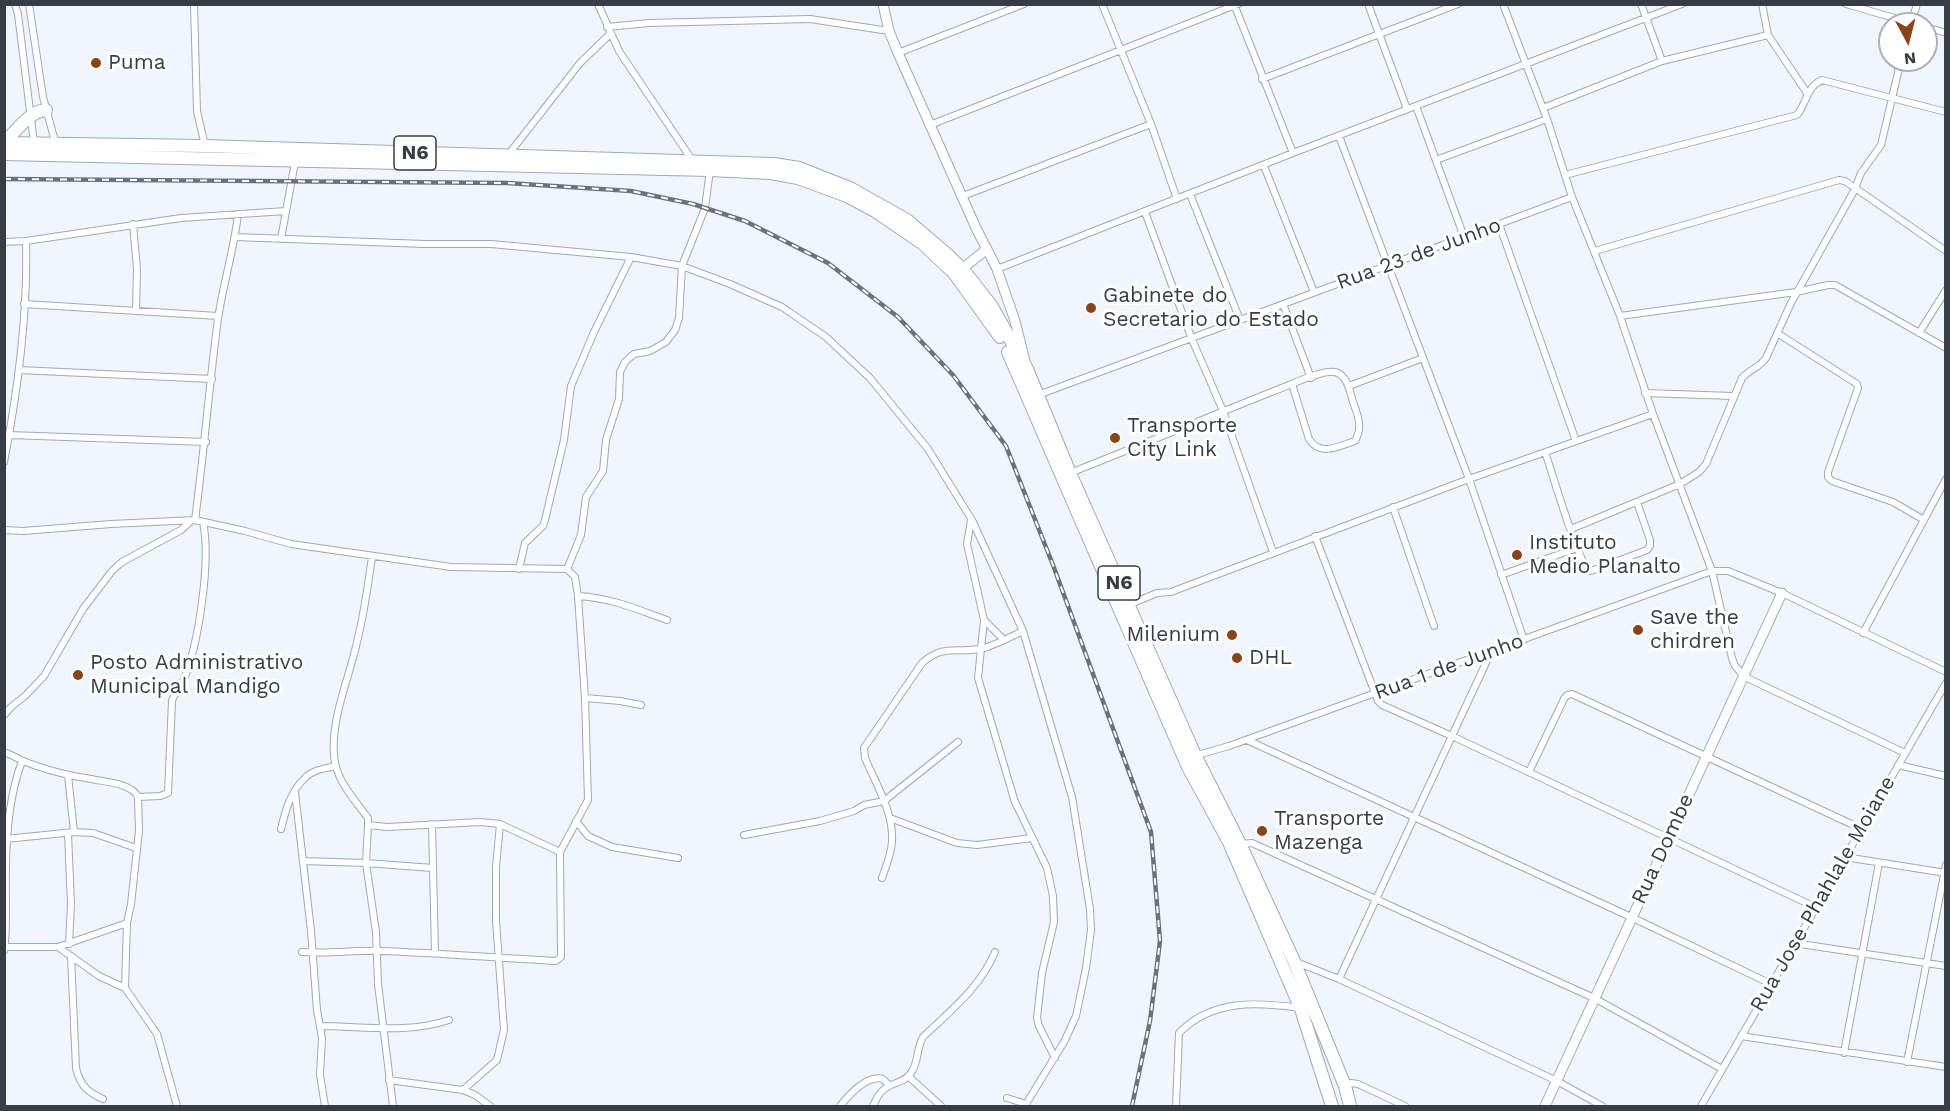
<!DOCTYPE html>
<html>
<head>
<meta charset="utf-8">
<style>
	body { margin:0 }
	#map { position:relative; width:1950px; height:1111px; overflow:hidden; background:#f0f5fe; font-family:"Work Sans",sans-serif }
	canvas { display:block }
	.frame { position:absolute; inset:0; border:6px solid #383d45; pointer-events:none }
	.north { position:absolute; left:1878px; top:12px; width:60px; height:60px; box-sizing:border-box; background:#fff; border:2px solid #afb1b5; border-radius:50%; rotate:173deg; font-size:16px; font-weight:700; line-height:24px; text-align:center; color:#383d45 }
	.north::after { content:''; display:block; margin:auto; width:21px; height:27px; background:#874319; clip-path:polygon(50% 0,100% 100%,50% 72%,0 100%) }
</style>
</head>
<body>
<div id="map">
<canvas width="1950" height="1111"></canvas>
<div class="frame"></div>
<div class="north">N</div>
</div>
<script>
const g = document.querySelector('canvas').getContext('2d');
g.lineJoin = 'round';
function trace(path, color, width, dash) { g.strokeStyle = color; g.lineWidth = width; g.lineCap = dash ? 'butt' : 'round'; g.setLineDash(dash || []); g.stroke(path); }
function drawText(font, color, halo, rows, align = 'center') {
  g.font = font + ' "Work Sans",sans-serif'; g.lineWidth = 6; g.setLineDash([]); g.textBaseline = 'middle'; g.strokeStyle = halo; g.fillStyle = color; for (const [text, x, y, turn = 0] of rows) {
    g.save(); g.translate(x, y); g.rotate((+turn || 0) * Math.PI / 180); g.textAlign = isNaN(turn) ? turn : align; if (halo) g.strokeText(text, 0, 0); g.fillText(text, 0, 0); g.restore();
  }
}
const street = new Path2D(`
	M15,4l3,10 16,129
	M29,4l14,93 13,48
	M194,4l3,107 8,35
	M598,4l21,47 73,109
	M1102,4l49,120 26,75
	M1234,4l59,149
	M1368,4l39,105
	M1503,4l44,115 25,78 48,119 33,98 59,157 20,87 3,8 10,11 160,76
	M1641,4l21,57
	M1762,4l6,31 39,58
	M1846,4l69,20
	M1911,24l6,-20
	M607,27l42,-4 161,-4 79,12
	M1926,27l20,6
	M898,53l126,-49
	M1262,79l196,-75
	M1416,106l48,131
	M1543,108l119,-47 106,-26
	M930,125l308,-121
	M1339,136l130,343 55,161
	M508,155l72,-92 30,-29
	M1436,160l111,-41
	M1264,166l50,126
	M1565,175l232,-60c10,-12 9,-28 25,-35l124,32
	M1190,194l50,126
	M963,196l188,-72
	M1145,212l46,125 32,74 50,141
	M133,224l4,45 -1,42
	M1499,224l77,217
	M235,237l189,7h67l140,13 51,9 48,18 52,23 44,30 44,41 58,71 44,71 51,111 49,166 18,112 1,21 -5,38 -10,48 -12,26 -38,62
	M281,239l14,-77
	M4,242l22,-1 155,-23 105,-7
	M1595,251l244,-71 6,1 101,70
	M997,269l296,-116 389,-149
	M24,304l194,12
	M1283,304l28,74
	M1620,316l176,-24 32,-7h7l111,63
	M1777,333l80,51 1,4 -30,84v5l4,4 61,21 31,18
	M1919,333l27,-43
	M19,370l193,9
	M1349,386l74,-28
	M1645,393l88,3
	M1038,395l534,-198
	M9,435l197,7
	M1545,452c7,20 33,110 44,119l5,-1 53,-20 3,-4v-6l-13,-38
	M4,462c14,-72 24,-148 22,-221
	M1070,473c69,-27 136,-55 204,-82 14,-5 48,-22 61,-19 12,3 15,19 18,30 5,14 10,25 2,39 -16,5 -35,16 -46,-2l-17,-55
	M1393,507l41,119
	M195,520c9,-67 14,-134 23,-201 5,-35 16,-69 20,-105
	M971,520l-4,24 17,76 -6,58 37,124 32,66 6,28 1,26 -12,51 -5,45 2,8 16,32
	M1571,529l109,-45 19,-12 7,-8 36,-86c8,-9 17,-10 24,-20l25,-55 64,-114 6,-16 20,-28 20,-85
	M4,530l19,1 88,-7 84,-4 50,11 46,13 160,23 116,2 8,8 3,19 7,102 3,102 -28,52
	M1315,536l63,165 4,4 70,31 363,171
	M519,569l6,-26 18,-17 2,-6 19,-80 7,-54 23,-54 37,-75
	M567,569l14,-34 5,-38 17,-26 3,-31 13,-41 1,-27 5,-10 9,-8 16,-3 16,-9 9,-12 4,-12 3,-52 23,-58 5,-38
	M1501,575l76,-27
	M578,596c34,2 58,13 89,24
	M1128,605l29,-12 14,-1 298,-113 184,-65
	M984,620l20,20
	M1863,633l83,-154
	M585,698l35,3 21,4
	M4,715l7,-8 15,-12 18,-19 39,-67 29,-38 10,-9 59,-32 10,-9
	M1247,740l384,177 140,67
	M4,752c10,4 18,9 27,12 19,7 40,12 60,15 14,3 41,4 47,18l1,34 -8,73 -4,19 -2,65 32,46 20,72
	M1194,756l35,-10 483,-175h16l54,22 164,79
	M1898,765l48,11
	M1529,772l35,-73 3,-4 5,-1 290,135
	M68,775l6,57
	M295,792l16,139 6,79 5,28 -2,37 5,31
	M138,797l22,-1 8,-3 4,-92c2,-8 8,-13 11,-20 16,-36 28,-121 20,-159
	M890,818l67,25 20,2 55,-7
	M576,821l12,15 24,11 66,11
	M432,824l3,129
	M368,825l-2,38 10,69 2,52 15,122
	M281,829c4,-17 10,-39 24,-51 7,-8 21,-10 31,-12
	M68,834l3,70 -2,40
	M744,835l76,-14 34,-10 10,-6 20,-4 74,-59
	M6,839l68,-7 19,1 43,15
	M1240,844l12,-1 342,155 128,71
	M1845,857l101,16
	M303,861l63,2 67,5
	M882,878c4,-12 9,-23 10,-36 2,-29 -16,-58 -27,-84l-1,-10 58,-85c22,-19 33,-10 58,-14 14,-3 30,-12 43,-18
	M1794,943l152,23
	M4,947h54l41,29 26,12
	M58,947l69,-24
	M4,951c4,-27 1,-53 2,-80 0,-37 3,-75 16,-110
	M302,952c26,2 52,-2 79,-1 58,2 117,7 175,10l5,-4 -1,-105 -60,-28 -20,-2 -93,5 -19,-2v-7c-12,-16 -29,-35 -33,-55 -7,-39 14,-83 22,-121 7,-28 11,-56 15,-85
	M71,956l5,112c4,17 11,24 27,31
	M1296,962l43,17 218,102 45,25
	M1339,979l152,-327
	M320,1026c43,0 88,8 129,-6
	M1741,1036l205,31
	M1844,1053l35,-190
	M1907,1062l39,-197
	M908,1076l33,30
	M389,1080l74,10 12,5 15,11
	M1345,1086l6,-3 7,1 47,22
	M463,1090l34,-30 7,-30 -8,-109v-54l4,-43
	M1007,1098l19,6 -1,2
	M840,1106c9,-11 27,-32 43,-27l5,5
	M873,1106c12,-29 26,-17 38,-33 8,-11 5,-24 12,-36 27,-26 57,-49 72,-85
	M1176,1106l3,-73c33,-34 78,-31 121,-25
	M1701,1106l245,-423`);
const secondary = new Path2D(`
	M883,4l6,27 9,22 78,175 21,41 18,52 10,40
	M962,269l25,-20
	M1545,1106l237,-513`);
const highway = new Path2D(`
	M4,142c13,-11 25,-31 42,-32
	M4,143l201,3 569,18 25,4 51,20 57,32 41,35 17,17 26,33 36,64 43,104 125,282 45,89 54,117 51,125 5,20
	M4,154l706,16 61,3 27,5 49,18 28,15 47,32 32,30 46,64
	M1008,352l180,415 41,75 72,167 31,97`);
trace(street, '#9daabd', 8);
trace(secondary, '#9daabd', 11);
trace(highway, '#9daabd', 14);
trace(street, '#fff', 6);
trace(secondary, '#fff', 9);
trace(highway, '#fff', 12);
const rail = new Path2D(`
	M4,179l503,4 124,8 62,13 52,17 83,42 70,54 55,58 53,71 47,119 98,267 9,109 -10,80 -18,85`);
trace(rail, '#6d727a', 4.5);
trace(rail, '#fff', 2, [7]);
for (const [x, y, r, color] of [
	[96,63,6,"#874319"],
	[1091,308,6,"#874319"],
	[1115,438,6,"#874319"],
	[1517,555,6,"#874319"],
	[1638,630,6,"#874319"],
	[1232,635,6,"#874319"],
	[1237,658,6,"#874319"],
	[78,675,6,"#874319"],
	[1262,831,6,"#874319"]
]) { const dot = new Path2D(); dot.arc(x, y, r, 0, 2 * Math.PI); g.fillStyle = color; g.fill(dot); trace(dot, '#fff', 2); }
for (const [x, y, w] of [
	[415,153,42],
	[1119,583,42]
]) { const box = new Path2D(); box.roundRect(x - w / 2, y - 17, w, 34, 4.5); g.fillStyle = '#fff'; g.fill(box); trace(box, '#383d45', 1.5); }
drawText('bold 20px', '#383d45', null, [
	["N6",415,153],
	["N6",1119,583]
]);
drawText('21px', '#383d45', '#fff', [
	["Puma",108,63],
	["Gabinete do",1103,296],
	["Secretario do Estado",1103,320],
	["Transporte",1127,426],
	["City Link",1127,450],
	["Instituto",1529,543],
	["Medio Planalto",1529,567],
	["Save the",1650,618],
	["chirdren",1650,642],
	["Milenium",1220,635,"right"],
	["DHL",1249,658],
	["Posto Administrativo",90,663],
	["Municipal Mandigo",90,687],
	["Transporte",1274,819],
	["Mazenga",1274,843]
], 'left');
drawText('21px', '#383d45', '#fff', [
	["Rua 23 de Junho",1419,254,-20],
	["Rua 1 de Junho",1449,667,-20],
	["Rua Dombe",1663,849,-65],
	["Rua Jose Phahlale Moiane",1823,894,-60]
]);
</script>
</body>
</html>
